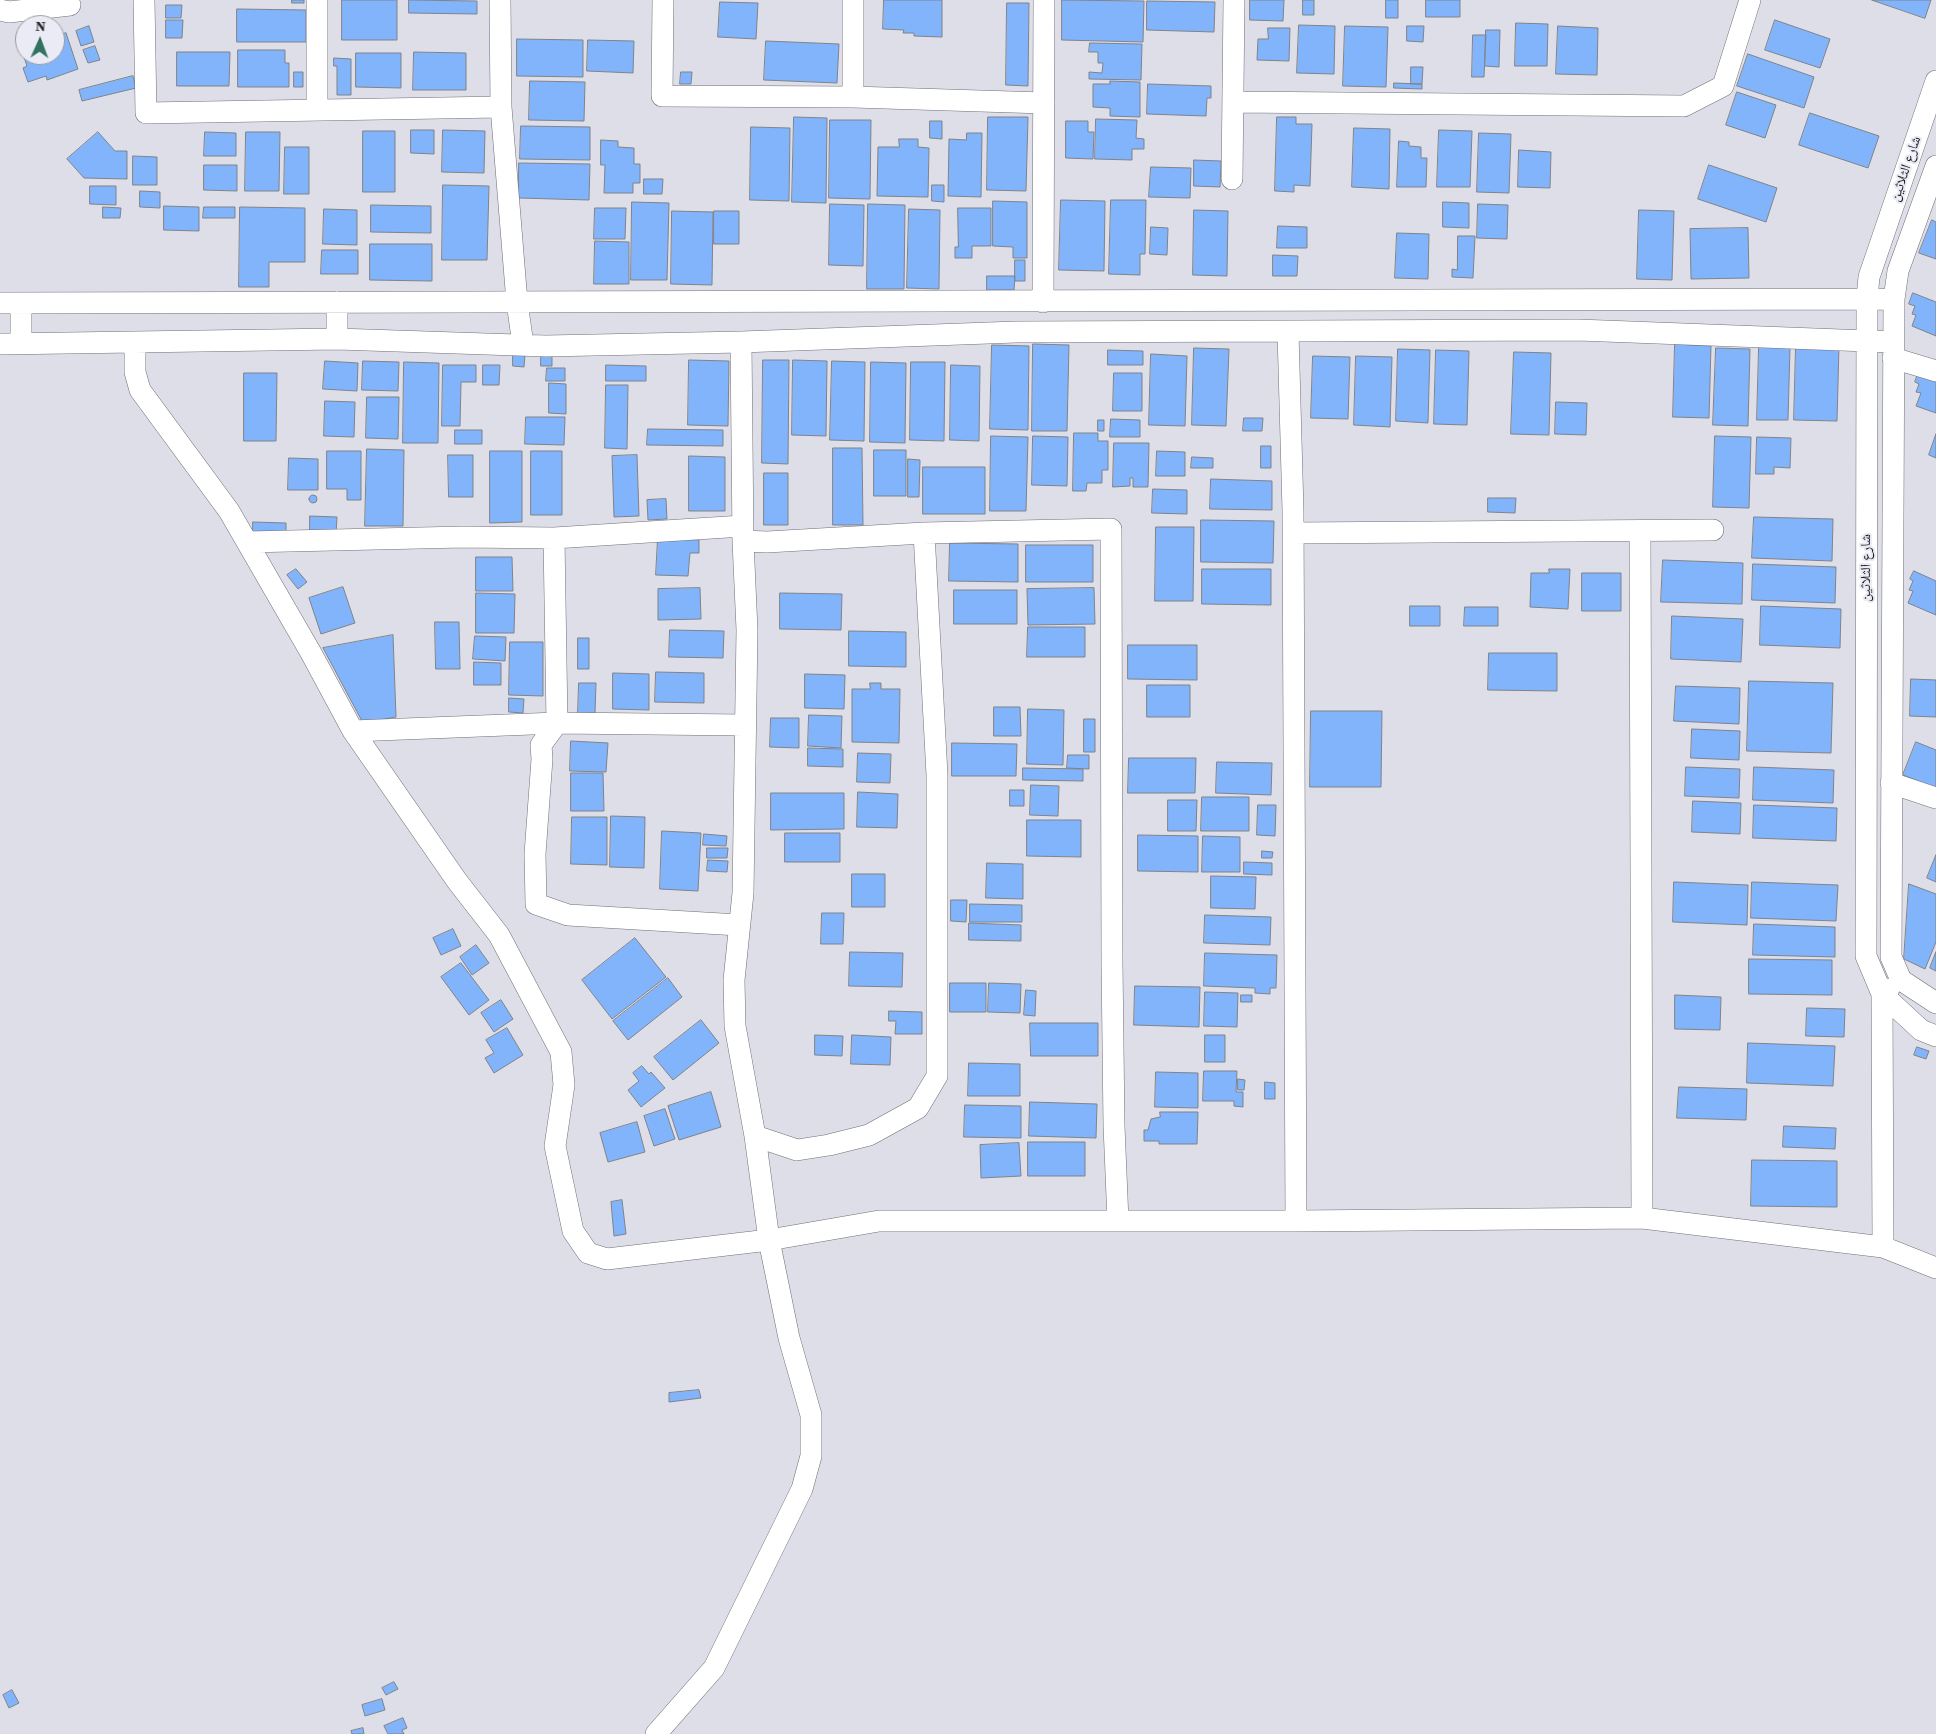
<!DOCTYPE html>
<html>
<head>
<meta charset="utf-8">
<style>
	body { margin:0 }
	#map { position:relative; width:1936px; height:1734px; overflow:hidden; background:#dddee7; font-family:"Source Serif 4",serif }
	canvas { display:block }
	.north { position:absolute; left:15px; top:15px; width:50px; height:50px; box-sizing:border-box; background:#eaebf4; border:1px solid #999aa0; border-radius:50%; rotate:2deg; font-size:14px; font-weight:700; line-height:20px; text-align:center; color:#1f2023 }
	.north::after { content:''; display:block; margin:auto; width:18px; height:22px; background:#327261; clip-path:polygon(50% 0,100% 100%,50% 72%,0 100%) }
</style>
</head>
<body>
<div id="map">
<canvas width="1936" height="1734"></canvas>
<div class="north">N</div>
</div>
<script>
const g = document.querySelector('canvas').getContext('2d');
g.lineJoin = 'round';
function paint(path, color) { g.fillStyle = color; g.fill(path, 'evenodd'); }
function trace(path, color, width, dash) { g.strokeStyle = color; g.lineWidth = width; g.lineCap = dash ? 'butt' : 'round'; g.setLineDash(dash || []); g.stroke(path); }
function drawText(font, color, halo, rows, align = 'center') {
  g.font = font + ' "Source Serif 4","Noto Naskh Arabic",serif'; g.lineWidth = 4; g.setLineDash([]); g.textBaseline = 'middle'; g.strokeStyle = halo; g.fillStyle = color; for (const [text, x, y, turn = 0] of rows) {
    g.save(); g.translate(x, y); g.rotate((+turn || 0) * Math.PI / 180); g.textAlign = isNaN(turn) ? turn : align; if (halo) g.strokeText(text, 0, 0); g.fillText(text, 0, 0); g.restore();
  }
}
const building = new Path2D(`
	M292,0h12v3h-12z
	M342,0h55v40h-55z
	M409,0l68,1v13l-68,-1z
	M884,0h58v37l-28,-1v-3h-11l1,-3 -21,-1z
	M1062,0l82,1 -1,41 -81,-2z
	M1250,0h34l-1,21 -33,-1z
	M1303,0h11v15h-11z
	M1386,0h12v18h-12z
	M1426,0h34v17h-34z
	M1872,0h59l-6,18z
	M1147,1l68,1 -1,30 -67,-2z
	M720,2l38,1 -2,36 -38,-2z
	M1007,3h22l-1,83 -22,-1z
	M166,5h16l-1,13h-15z
	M237,9l69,1v32h-69z
	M166,20h17l-1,18h-16z
	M1775,20l55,19 -10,29 -55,-18z
	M1516,23l32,1 -1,42h-32z
	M1299,25l36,1 -1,48 -37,-1z
	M89,26l5,16 -13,4 -5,-15z
	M1345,26l43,1 -2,60 -43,-1z
	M1407,26h17l-1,16 -16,-1z
	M1558,26l40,2 -1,47 -41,-1z
	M1268,28h22l-1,33 -32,-1 1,-21h10z
	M1486,30h14l-1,37 -14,-1z
	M66,33l12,36 -31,11 -1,-4 -18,6 -5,-14 4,-2 -6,-18 4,-1v8h30v-18z
	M1473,35h13l-2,42h-12z
	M517,39l66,1v37l-66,-1z
	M588,40l46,1 -1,32 -46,-2z
	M766,41l73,3 -2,39 -73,-3z
	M1090,43l52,1 -1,36 -52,-1v-7l13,1 1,-10h-5v-11h-9z
	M95,46l5,14 -12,3 -5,-13z
	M238,50h47v13h4v24h-51z
	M177,52h53l-1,34h-52z
	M414,52l52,1v37h-53z
	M356,53h45v35l-45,-1z
	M1748,54l66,23 -10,31 -67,-22z
	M334,58l17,1v36h-14v-29h-3z
	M1411,67h12l-1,17h-11z
	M294,72h9v15h-9z
	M681,72h11l-1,12h-11z
	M133,76l3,12 -54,13 -3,-11z
	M530,81l55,1 -1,39 -55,-1z
	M1110,81l30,1v35l-30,-1v-8l-17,-1v-23h17z
	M1394,83l28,1v5l-28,-1z
	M1148,84l63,2v12h-4l-1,18 -59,-2z
	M1737,92l39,13 -11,33 -39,-13z
	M1810,113l69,23 -11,32 -69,-23z
	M794,117l33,1 -1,85 -34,-1z
	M988,117h40l-2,74 -39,-1z
	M1277,117h19v7h16l-2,62 -16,-1v7l-19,-1z
	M1096,119l41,1 -1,18 8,1v10h-12v11l-37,-1z
	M830,120h41l-1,79 -41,-1z
	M930,121h12v18l-12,-1z
	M1066,121h22v11h6l-1,27 -27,-1z
	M521,126l69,1v33l-70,-1z
	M751,127l39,1 -1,73 -39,-1z
	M1354,128l36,1 -1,60 -37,-2z
	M411,130h23v24l-23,-1z
	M443,130l42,1 -1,42 -42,-1z
	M1439,130l33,1 -2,56h-33z
	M363,131h32v61h-32z
	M98,132l17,19h12v28l-43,-1 -17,-19z
	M205,132l31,1v23h-32z
	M246,132h34l-1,59h-34z
	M967,133h15l-1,64 -33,-1 1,-57 17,1z
	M1479,133l32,1 -2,59 -32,-1z
	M899,139h19v8l11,1 -1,49 -51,-1 1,-49h21z
	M601,140l17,1v6l16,1v16h6v19h-7v10h-29l1,-28h-4z
	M1399,141l10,1v4l12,1v11h6l-1,29h-29z
	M285,147h24v47h-25z
	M1519,150l32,2 -1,36 -32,-1z
	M133,156l24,1v28h-24z
	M1194,160l27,1 -1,26 -26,-1z
	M519,163l71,1 -1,36 -70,-2z
	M204,165h33v26l-33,-1z
	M1709,165l68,23 -11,34 -68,-23z
	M1151,167l40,1 -1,30 -41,-1z
	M644,179h19l-1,15h-18z
	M443,185l46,1 -2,74h-45z
	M932,185h12v17l-12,-1z
	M90,186h26v19l-26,-1z
	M140,191l20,1v16l-20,-1z
	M1061,200l44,1 -1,70 -45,-1z
	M1111,200h35l-1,54h-5v21l-31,-1z
	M993,201l34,1v56h-14v-11l-20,-1z
	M632,202l37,1 -2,77h-36z
	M1443,202l26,1v25l-26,-1z
	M830,204l34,1 -1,61 -34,-1z
	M868,204l37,1 -1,84h-37z
	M1478,204l30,1 -1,34 -30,-1z
	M371,205l60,1v27l-60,-1z
	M164,206l35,1v24l-35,-1z
	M103,207l18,1 -1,10h-17z
	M204,207h31v11h-32z
	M240,207l65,1v54h-36v25h-30z
	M595,208h31l-1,31h-31z
	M958,208h33v38h-19v12h-17v-11h3z
	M324,209l33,1v35l-34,-1z
	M909,209l31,1 -1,79 -32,-1z
	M1194,210l34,1 -1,65 -34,-1z
	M1639,210l35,1 -2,69 -35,-1z
	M672,211l41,1 -1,73 -41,-1z
	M714,211h25v33h-25z
	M1932,220l4,2v37l-17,-6z
	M1278,226l29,1v21h-30z
	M1151,227l17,1 -1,27 -17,-1z
	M1748,228l1,50 -58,1 -1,-50z
	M1397,233l32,1 -1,45 -33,-1z
	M1458,236h17l-2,42 -21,-1v-8l5,1z
	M595,241l34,1v42h-35z
	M370,244h62v37l-62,-1z
	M322,250h36v24h-37z
	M1273,255l25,1 -1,20h-24z
	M1015,260h10v21h-10z
	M987,276h28l-1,14h-27z
	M1913,293l23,9v34l-24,-10 4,-11 -4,-1 3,-8 -6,-2z
	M1033,344l36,1 -2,86h-35z
	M1675,344l36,2 -2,72 -36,-1z
	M992,345l37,1 -1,84 -38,-1z
	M1796,345l43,1 -2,75 -43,-1z
	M1759,347l31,1 -2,72h-31z
	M1194,348l35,1 -3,77 -34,-1z
	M1716,348l34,1 -2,77 -35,-1z
	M1398,349l32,1 -2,73 -32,-2z
	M1108,350l35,1v14h-35z
	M1436,350l33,1 -2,74 -33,-1z
	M1514,352l37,1 -2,82 -38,-1z
	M1151,354l36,2 -2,70 -36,-1z
	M513,355h12l-1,12 -11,-1z
	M541,356h11v10h-11z
	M1313,356l37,1 -2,62 -37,-1z
	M1356,356l36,1 -2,70 -36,-2z
	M689,360l40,1 -1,65 -40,-1z
	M763,360h26l-1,104 -26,-1z
	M793,360l34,1 -1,75 -34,-1z
	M325,361l33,2 -1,28 -34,-2z
	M363,361l36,1 -1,29 -36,-1z
	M832,361l33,1 -1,79 -34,-1z
	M404,362l35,1 -1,80h-35z
	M871,362l35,1 -1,80 -35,-1z
	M911,362h34l-1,79 -34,-1z
	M443,365h33v17h-15l-1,44h-18z
	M483,365h17l-1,20h-16z
	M606,365l40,1v15h-40z
	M951,365l29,1 -1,75 -29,-1z
	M547,368h18v13h-19z
	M244,373h33l-1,68h-32z
	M1114,373h28v38h-29z
	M1918,374l18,6v33l-20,-7 5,-13 -5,-1 3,-8 -4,-2z
	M549,383l17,1v30l-17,-1z
	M606,385h22l-1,64 -22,-1z
	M367,397h32l-1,42 -32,-1z
	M325,401l30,1 -1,35 -30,-1z
	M1556,402l31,1 -1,32 -31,-1z
	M526,417h39l-1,28 -39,-1z
	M1244,418h19l-1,13h-19z
	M1111,419l29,1v17h-30z
	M1098,420h6v11h-6z
	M648,429l75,1v16l-76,-1z
	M455,430h27v14h-27z
	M1074,433h24v8h10v29h-6v13h-15l-1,8h-13z
	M1936,434v24l-7,-3z
	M991,436l37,1 -2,74h-36z
	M1033,436l35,1 -1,49 -35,-1z
	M1715,436l36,1 -2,71 -36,-1z
	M1757,437l34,1 -1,30 -16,-1v7h-18z
	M1114,443h35l-1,44h-15v-9h-3v8l-17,1z
	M1261,446h10v22h-10z
	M833,448h29l1,77h-30z
	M367,449l37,1 -1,76h-38z
	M874,450h32v46h-32z
	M327,451h34v49h-14v-11h-20z
	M490,451h32v71l-32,1z
	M531,451h31v64h-31z
	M1157,451l28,1v24h-29z
	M448,455h25v42h-24z
	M637,455l2,61 -25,1 -2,-61z
	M689,456l36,1v54h-36z
	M1192,457l21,1v10h-22z
	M289,458l29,1v31h-30z
	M908,459l12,1 -1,37h-11z
	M923,467h62v47h-62z
	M764,473h24v52h-24z
	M1211,479l61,2v29l-62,-1z
	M1153,489l34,1v24l-35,-1z
	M309 499a4 4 0 1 1 8 0a4 4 0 1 1-8 0Z
	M1488,498h28l-1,15 -27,-1z
	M666,499l1,20 -19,1 -1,-20z
	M310,516l27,1 -1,16 -26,-2z
	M1754,517l79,2 -1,42 -80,-3z
	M1201,520l73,1 -1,42 -72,-1z
	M253,522l33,1v12h-33z
	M1156,527h38l-1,74h-38z
	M658,538l41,2v13h-9l-2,23 -32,-1z
	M950,543l68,1v38l-69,-1z
	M1026,545h67v37h-67z
	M476,557h36l1,34h-37z
	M1663,560l80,3 -1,41 -81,-2z
	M1753,564l83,3 -1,36 -83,-3z
	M296,569l11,13 -9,7 -11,-14z
	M1202,569h69v36l-69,-1z
	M1549,569h21l-2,40 -38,-2 1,-34h18z
	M1914,571l22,10v34l-28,-12 5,-12 -4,-1 4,-9 -3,-2z
	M1582,573h39v38h-39z
	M343,587l12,36 -34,11 -12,-36z
	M700,588l1,31 -43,1v-31z
	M1094,588l1,36 -67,1 -1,-36z
	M954,590h63v34h-63z
	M476,593l39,1 -1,39h-38z
	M780,593l62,1 -1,36 -61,-1z
	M1410,606h30v20h-30z
	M1761,606l80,3 -1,39 -80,-3z
	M1465,607h33v19h-34z
	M1672,616l71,3 -2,43 -70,-3z
	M435,622h24l1,47h-24z
	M1028,627h57v30h-58z
	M670,630l54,1 -1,27 -54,-1z
	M849,631l57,1v35l-57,-1z
	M393,635l3,82 -33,6 -40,-75z
	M475,636l31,1 -1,24 -32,-2z
	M578,638h11v31h-11z
	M510,642h33v54l-34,-1z
	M1128,645h69v35l-69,-1z
	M1489,653h68v38l-69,-1z
	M474,662l27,1v22h-27z
	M656,672l48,1v30l-49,-1z
	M613,673l36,1v36l-36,-1z
	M805,674l40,1 -1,34 -39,-1z
	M1911,679l25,1v37l-26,-1z
	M1749,681l84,2 -2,70 -84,-2z
	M579,683h17l-1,30h-17z
	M870,683h11v6h19l-1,54 -47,-1v-53h18z
	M1147,685h43v32h-43z
	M1676,686l64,2 -1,36 -65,-3z
	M509,698l15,1 -1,14 -14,-1z
	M994,707h26l1,29h-27z
	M1028,709l36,1 -1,55 -36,-1z
	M1311,711h71l-1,76h-71z
	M809,715l33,1 -1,32 -33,-2z
	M771,718h28v30l-29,-1z
	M1084,719h11v33h-11z
	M1692,729l48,2 -1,29 -48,-2z
	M571,741l37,2 -2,29 -36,-1z
	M1916,742l20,8v38l-33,-13z
	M952,743l65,1 -1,32h-64z
	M808,748l35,1v18l-35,-1z
	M858,753l33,1 -1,29 -33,-1z
	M1068,755h21v14l-22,-1z
	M1129,758h67l-1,35h-67z
	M1217,762l55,1 -1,32 -55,-2z
	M1686,767l54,2 -1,29 -54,-2z
	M1754,767l80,3 -1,33 -80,-3z
	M1023,768l60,1v12l-60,-1z
	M571,773h32l1,38h-33z
	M1031,785l28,1 -1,30 -28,-1z
	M1010,790h14v16h-14z
	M858,792l40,2 -1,34 -40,-1z
	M771,793h73v36l-73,1z
	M1202,797h47v34h-48z
	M1168,800h29l-1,31h-28z
	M1693,801l48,2 -1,31 -48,-2z
	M1258,805h18l-1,31 -18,-1z
	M1754,805l83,3 -1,33 -83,-3z
	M611,816l34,1 -1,51 -34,-1z
	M572,817h35v48l-36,-1z
	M1027,820h54v37l-54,-1z
	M662,831l39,2 -3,58 -38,-2z
	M785,833h55v29h-55z
	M704,834l23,2 -1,10 -23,-1z
	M1138,835l60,1v36l-60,-1z
	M1203,836l37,1v35h-38z
	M707,848h21l-1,10h-20z
	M1262,851l11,1 -1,6h-10z
	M1936,855v27l-9,-4z
	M708,860l20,1 -1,11 -20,-1z
	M1244,862l28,1v12l-28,-1z
	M987,863l36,1v35l-37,-1z
	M852,874h33v33h-33z
	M1211,876l45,1 -1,32 -44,-1z
	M1674,882l74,3 -1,40 -74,-3z
	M1752,882l86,3 -2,36 -85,-3z
	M1909,884l27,10v48l-11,27 -21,-10z
	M951,900h16l-1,22 -15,-1z
	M970,904l52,1v17h-52z
	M822,913h22l-1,31h-22z
	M1205,915l66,2 -1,28 -66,-2z
	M969,923l52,2v16l-52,-1z
	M1754,924l81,3v30l-82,-2z
	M453,929l8,17 -20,9 -8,-17z
	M635,938l31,39 -54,42 -30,-39z
	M476,945l13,18 -17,12 -12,-18z
	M850,952l53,1 -1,34 -53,-1z
	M1936,952v19l-6,-3z
	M1205,953l72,2 -1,33h-6v6l-15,-1v-5l-51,-2z
	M1749,959l83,1v35l-83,-1z
	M461,963l28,37 -20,15 -28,-38z
	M668,978l14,19 -54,43 -15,-19z
	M950,983h36v29h-36z
	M989,983l32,1 -1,29 -32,-1z
	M1135,986l65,1 -1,40 -65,-2z
	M1026,990l10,1 -1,25 -11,-1z
	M1205,992l33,1 -1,34 -33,-1z
	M1241,995h11v7h-11z
	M1675,995l46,2 -1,33 -45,-1z
	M501,1000l12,19 -19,13 -13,-19z
	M1807,1008l38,1 -1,28 -38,-1z
	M889,1011l33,1v22h-27l1,-13h-7z
	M701,1020l18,23 -46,37 -19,-23z
	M1030,1023h68v33h-67z
	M507,1028l16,27 -29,18 -9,-15 9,-5 -8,-13z
	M815,1035l28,1 -1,20 -27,-1z
	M852,1035l39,2 -1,28 -39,-1z
	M1205,1035h20v27h-20z
	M1748,1043l87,3 -2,40 -86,-3z
	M1917,1047l12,4 -3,8 -12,-4z
	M969,1063l51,1v32h-52z
	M642,1066l7,8 2,-2 14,16 -24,19 -13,-17 11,-9 -6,-8z
	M1204,1071h33l-1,21h7v15l-9,-1v-5h-31z
	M1156,1072l42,1v35l-43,-1z
	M1238,1079l7,1 -1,10h-6z
	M1265,1082l10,1v16h-10z
	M1679,1087l68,2 -1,31 -69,-2z
	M711,1092l10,35 -42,13 -11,-34z
	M1030,1102l67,2 -1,34 -67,-2z
	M965,1105l56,1v32l-57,-1z
	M665,1109l10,30 -21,7 -10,-30z
	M1160,1112h38l-1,32h-38v-3h-15v-11h4l3,-11 9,-2z
	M637,1122l8,30 -37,10 -8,-29z
	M1784,1126l52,2 -1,21 -52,-2z
	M1028,1142h57v34h-57z
	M1019,1143l2,33 -40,2 -1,-33z
	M1752,1160l85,1v46l-86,-1z
	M622,1200l4,34 -12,2 -3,-34z
	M699,1390l2,8 -32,4v-9z
	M394,1682l4,7 -12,6 -4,-7z
	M12,1690l7,13 -10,5 -6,-13z
	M382,1699l3,11 -20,6 -3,-11z
	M403,1718l4,10 -5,2 2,4h-16l-4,-8z
	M363,1728l1,6h-12l-1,-3z`);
paint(building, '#82b4fb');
trace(building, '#7f838a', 1);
const minor = new Path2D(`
	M144,0l2,113 355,-6
	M317,0v110
	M500,0l1,107 16,195 6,43
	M663,0l-1,96 191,1
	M853,0v97l191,6
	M0,10l9,2 61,-7
	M1936,81l-67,196 -2,21 -1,658 16,38 39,36 15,6
	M1233,102l451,4 39,-20 27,-86
	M1936,166l-38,105 -4,28 -3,658 10,23 35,23
	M1232,179l2,-179
	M1043,302l1,-302
	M0,303l1894,-4
	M21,303v40
	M1288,332l5,179 3,710
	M337,339v-37
	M135,342v30l5,18 89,121 82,142 42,78 104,150 42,54 62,117 3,33 -9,61 18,85 15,22 19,6 162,-19 -14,-104 -20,-110 -1,-46 9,-87 4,-263 -4,-89
	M741,342l2,199 24,1 157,-9 187,-4 1,434 2,163 4,95
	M0,344l337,-5 209,7 195,-4 275,-10 562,-2 316,12
	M1893,358l43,13
	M1640,531l2,687
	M1293,533l420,-3
	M554,538l3,185 -16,22 1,14 -7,95 1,50 32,11 171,10
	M247,542l216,-5 91,1 189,-12
	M353,731l204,-8 187,2
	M1891,783l45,15
	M755,1136l42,14 32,-5 40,-10 49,-27 19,-32v-301l-13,-242
	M1883,1247l-1,-253 7,-5
	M656,1734l58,-66 88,-179 9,-33v-41l-22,-77 -20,-98 110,-19h417l346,-3 241,29 53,21`);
trace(minor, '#6e7077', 22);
trace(minor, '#fff', 21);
drawText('14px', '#1f2023', '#eaebf4', [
	["شارع الثلاثين",1906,169,-71],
	["شارع الثلاثين",1866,568,-90]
]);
</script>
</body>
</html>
